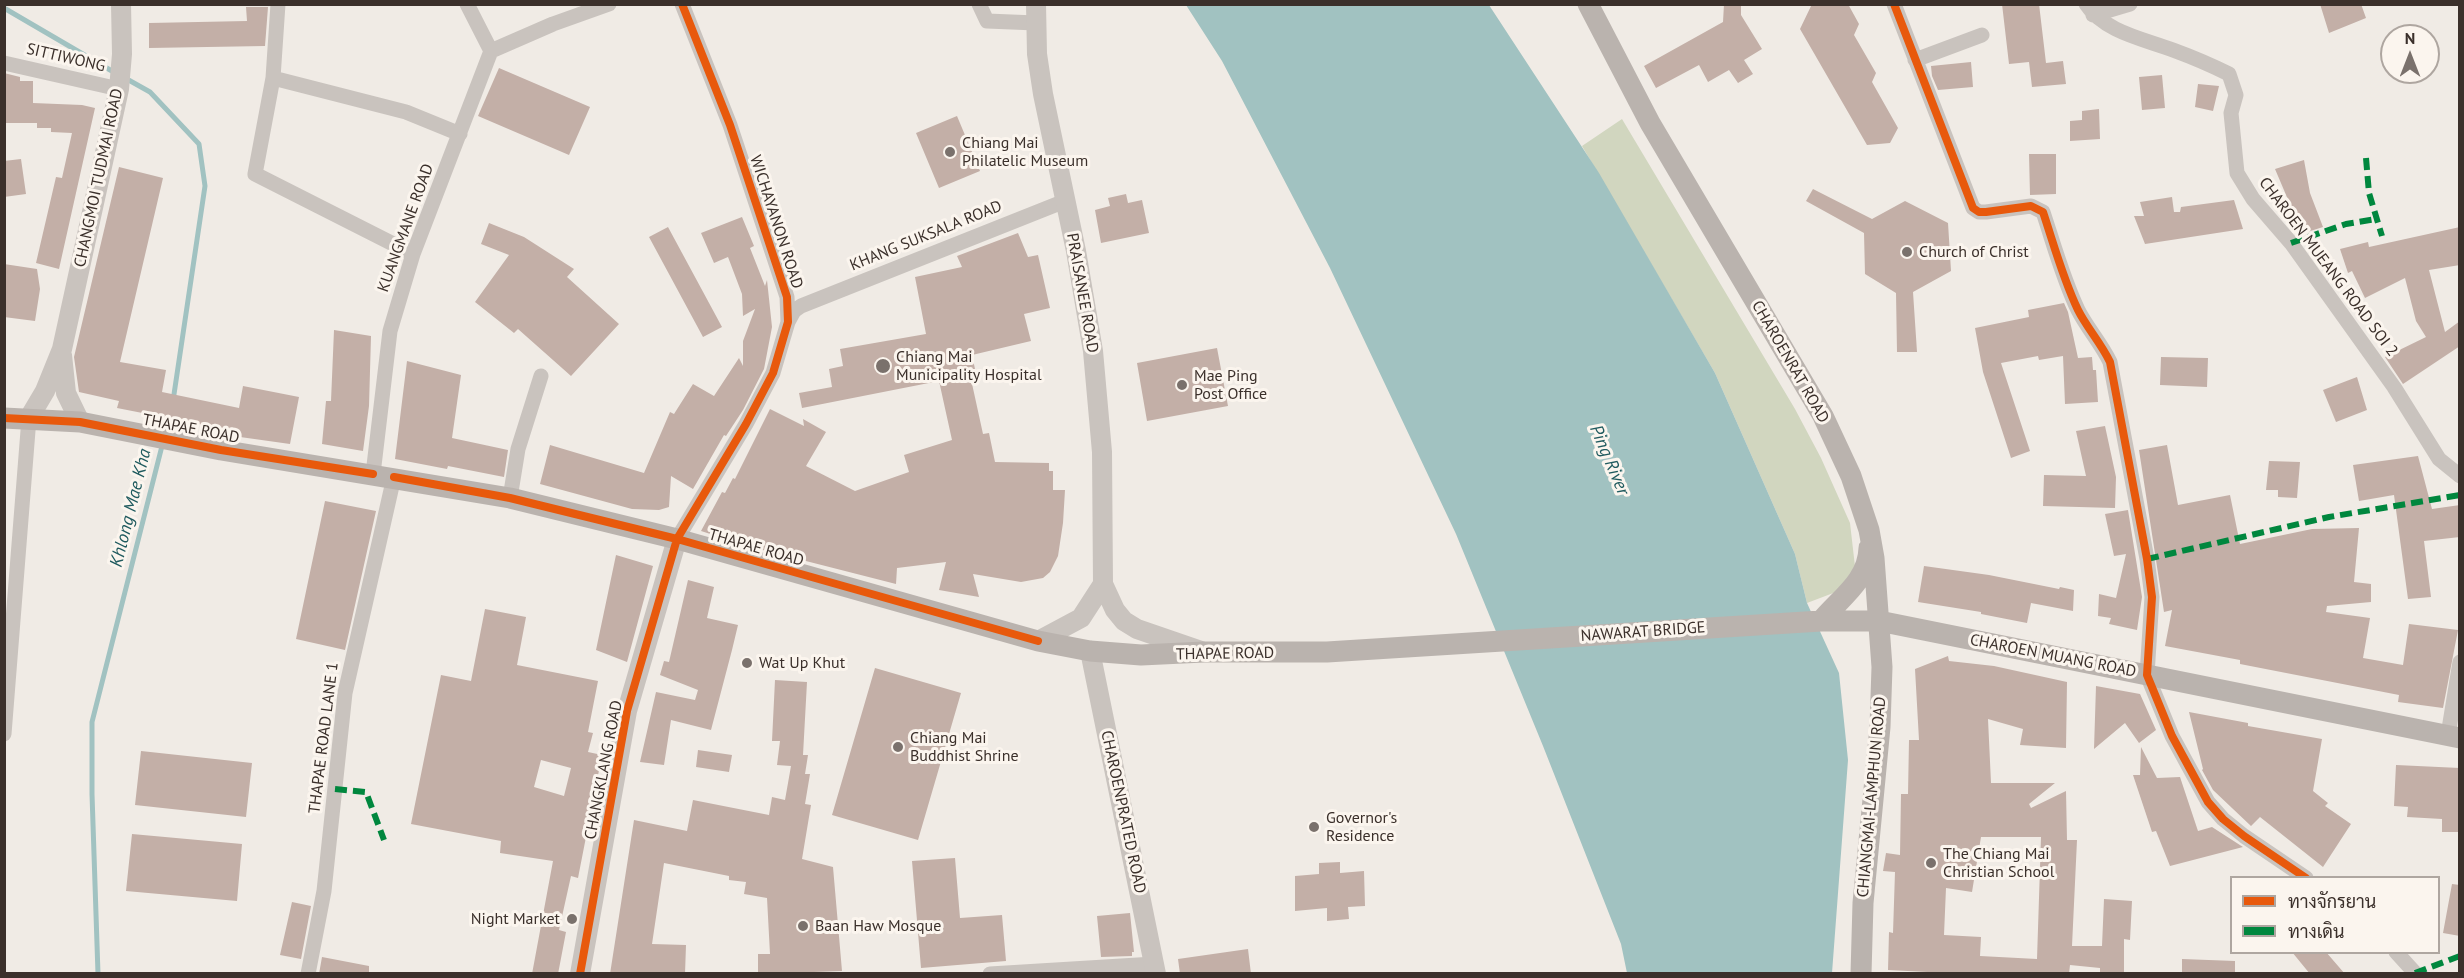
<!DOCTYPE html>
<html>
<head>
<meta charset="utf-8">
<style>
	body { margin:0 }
	#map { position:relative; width:2464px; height:978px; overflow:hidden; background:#f0ebe5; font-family:"PT Sans",Sarabun,sans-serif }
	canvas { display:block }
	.frame { position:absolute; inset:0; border:6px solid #3b302b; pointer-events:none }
	.legend { position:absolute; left:2230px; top:876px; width:210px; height:78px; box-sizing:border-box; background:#fbf5ee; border:2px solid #aea6a0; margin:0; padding:8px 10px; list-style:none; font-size:18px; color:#3b302b }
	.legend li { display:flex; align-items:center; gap:12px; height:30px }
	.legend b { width:30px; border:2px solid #aea6a0 }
	.north { position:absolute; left:2380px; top:24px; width:60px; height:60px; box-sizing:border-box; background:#fbf5ee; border:2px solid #aea6a0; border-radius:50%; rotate:0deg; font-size:16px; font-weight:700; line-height:24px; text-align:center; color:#3b302b }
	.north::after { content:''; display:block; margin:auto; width:21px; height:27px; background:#7a716c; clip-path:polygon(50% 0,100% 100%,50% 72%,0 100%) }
</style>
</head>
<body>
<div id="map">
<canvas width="2464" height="978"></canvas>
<div class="frame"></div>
<ul class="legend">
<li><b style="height:8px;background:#e8590c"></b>ทางจักรยาน</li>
<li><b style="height:8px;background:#00873e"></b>ทางเดิน</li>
</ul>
<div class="north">N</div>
</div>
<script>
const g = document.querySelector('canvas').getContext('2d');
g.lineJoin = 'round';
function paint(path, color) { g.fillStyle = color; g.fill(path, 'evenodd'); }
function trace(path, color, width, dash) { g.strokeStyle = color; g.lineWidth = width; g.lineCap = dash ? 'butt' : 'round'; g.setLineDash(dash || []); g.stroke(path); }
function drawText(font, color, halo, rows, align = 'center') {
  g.font = font + ' "PT Sans",sans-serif'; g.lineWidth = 6; g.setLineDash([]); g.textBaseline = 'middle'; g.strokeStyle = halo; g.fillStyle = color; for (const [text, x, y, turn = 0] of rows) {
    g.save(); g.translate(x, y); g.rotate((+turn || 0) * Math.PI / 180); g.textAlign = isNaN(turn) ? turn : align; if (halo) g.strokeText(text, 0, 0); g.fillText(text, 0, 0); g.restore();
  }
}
paint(new Path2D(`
	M1622,119l173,290 26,49 29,65 7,61 -50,19 -12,-49 -80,-181 -133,-227z`), '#d1d6bf');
paint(new Path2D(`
	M1186,5h303l110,168 116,200 80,181 12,49 32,70 9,87 -16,213h-205l-6,-29 -78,-198 -87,-212 -126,-266 -108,-207z`), '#a1c2c1');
trace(new Path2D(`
	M4,8l113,66
	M125,78l25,14 49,52 6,42 -32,215
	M165,433l5,-20
	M98,974l-6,-180v-72l71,-280`), '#a1c2c1', 5);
paint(new Path2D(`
	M1724,4h17v11l21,34 -18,11 9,14 -15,9 -9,-13 -21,12 -9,-17 -43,23 -12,-22 79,-44z
	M1812,4h36l11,20 -5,11 22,38 -4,9 26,46 -8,15 -23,2 -67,-116z
	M2002,4h37l7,59 17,-2 3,23 -34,3 -3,-25 -20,2z
	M2320,4h41l5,14 -37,15z
	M246,7h22l-3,39 -116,2v-25l98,-2z
	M1971,62l2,25 -35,3 -6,-14 -1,-10z
	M499,68l91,39 -21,48 -91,-39z
	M4,73l16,4v4h13v22l49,2 13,3 -36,161 -23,-6 20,-86 6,1 10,-45 -21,-1v-4h-14v-5h-33z
	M2162,75l3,33 -23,2 -3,-33z
	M2198,84l21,2 -6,25 -18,-4z
	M2099,109l1,30 -30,2v-20l12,-1v-9z
	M957,116l23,55 -41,17 -23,-55z
	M2029,154h27v40l-26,1z
	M21,159l5,35 -22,3v-36z
	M2304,160l6,33 13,34 -25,8 -6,-26 -17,-40z
	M119,167l44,11 -43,184 46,8 -4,22 77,16 4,-22 56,11 -9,47 -57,-8 1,-5 -117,-23 2,-7 -40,-9 -5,-35z
	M1813,189l59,30 33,-18 43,22 3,48 -38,21 4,60h-20l-1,-59 -31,-19 -1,-41 -58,-32z
	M1126,194l2,9 14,-3 7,33 -48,10 -6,-33 15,-4 -2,-8z
	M2172,197l2,15h6l1,-5 53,-7 9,29 -98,15 -11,-28h10l-4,-14z
	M742,217l12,29 -4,2 15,38 2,-6 5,47 -8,42 -21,41 -17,26 -2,-1 -31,54 -22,-13 -2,31 -10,3 -27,-1 -92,-25 10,-39 94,28 26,-61 4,2 19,-30 21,12 25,-38 4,8v-25l12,-32 -12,7 -1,-22 -14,-37 -14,6 -13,-30z
	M489,223l35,14 50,32 -7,8 52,47 -48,52 -53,-47 -4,4 -39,-31 34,-47 -28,-11z
	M668,227l54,100 -19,10 -54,-100z
	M2460,227v38l-31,5 16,62 15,-11v25l-57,38 -18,-27 41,-20 -10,-16 -11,-43 -40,20 -13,-27 -4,2 -8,-24 28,-7 1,5z
	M1018,233l10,24 10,-2 12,53 -26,6 7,27 -59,14 3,14 -6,1 14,64 6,-1 6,29 54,1v8h4v19h12l-2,33 -5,33 -8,16 -7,6 -22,4 -48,-8 6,23 -40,-7 7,-28 -49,6 -1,16 -145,-37 -50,-16 21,-39 3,1 8,-15 2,1 35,-70 34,17 -1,-7 23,13 -20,34 49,25 54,-19 -5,-17 48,-15 -13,-59 -137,27 -3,-15 33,-6 -3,-18 14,-3 -3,-17 86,-15 -11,-57 47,-10 -5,-11z
	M4,264l33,5 3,20 -5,32 -31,-4z
	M2064,303l4,9 10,46 14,-1 1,13h3l2,32 -33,2 -2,-48 -24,4 -1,-4 -37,7 29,88 -19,7 -28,-86 -8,-44 54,-11 -1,-7z
	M334,330l37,6 -2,70 -6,45 -41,-7 4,-43h5z
	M1217,348l11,58 -81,15 -10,-58z
	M2161,357l47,1 -1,29 -47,-2z
	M407,361l54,14 -9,63 56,12 -4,27 -56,-11 -1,3 -52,-10z
	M2357,377l10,33 -31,12 -13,-32z
	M2105,426l11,51 -1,31 -72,-2 1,-31 42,1 -10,-45z
	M2167,445l11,60 52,-10 10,49 72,-15 47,-1 -5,54 17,2v18l-44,4 -1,6 44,6 -7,40 40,7 6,-41 49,6 -15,78 -45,-6 1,-7 -159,-31v-4l-75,-14 7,-36 -8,2 -25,-162z
	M2418,456l14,53 28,-4v32l-36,4 7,56 -23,2 -14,-104 -35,6 -6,-36z
	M2269,461l31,1 -3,36 -19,-1v-7h-12z
	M325,501l51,10 -31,139 -49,-11z
	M2128,510l14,87 -5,33 -28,-6 2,-6 -13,-2 1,-22 17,4 10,-44 -12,2 -9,-42z
	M616,555l37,11 -26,96 -31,-12z
	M1924,566l65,9 70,14 1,-2 14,3 -1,21 -42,-8 -4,20 -46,-9v-2l-63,-10z
	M688,580l26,7 -7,31 31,7 -6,25 -21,80 -40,-10 -7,45 -24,-3 16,-70 39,8 3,-10 -38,-15 4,-14 5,1z
	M485,609l41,8 -9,48 81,16 -10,51 5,1 -5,19 14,3 -24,123 -7,-2 -12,54 7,2 -8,42h-26l21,-113 -53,-8 1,-12 -90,-17 30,-149 30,6zM541,760l30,8 -7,28 -30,-9z
	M1948,656l1,5 45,5 73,16 -1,66 -46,-3 3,-16 -35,-10 3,64h64l-26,21 2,4 35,-17 1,49h10l-5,106h30l2,-47 28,2 -2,39 -6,-1v35h-24v-6l-30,-3 -1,9h-102l-79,-4 1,-38 4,1 2,-61 -12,-1 3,-18 14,2 1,-61h7l1,-54h10l-4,-71zM1981,837h60l-4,122 -57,-3 1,-19 -37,-2 2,-47 26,4z
	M875,668l86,25 -43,147 -86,-25z
	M775,680l32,2 -4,73h5l-3,19h5l-5,30 6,1 -9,54 31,8 9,104 -84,3v-20h12l-3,-56 -23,-4 2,-12 -17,-2v-4l-65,-13 -12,81 34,1 -1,29h-75l24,-154 53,11 6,-31 76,15 3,-18 13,3 6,-34 -14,-1 3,-24h-8z
	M2096,686l44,8 16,36 -17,13 -14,-20 -31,26z
	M2189,712l59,11v3l74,13 -9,52 15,12 -3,3 26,18 -28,43 -63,-50 -9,9 -38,-36 -11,-20 1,-1z
	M2141,747l16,31 23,-1 18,54 14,-4 31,20 -73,19 -14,-35 -4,1 -19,-57h7z
	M698,750l34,5 -3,17 -33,-5z
	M141,751l111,12 -6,54 -111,-12z
	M2396,765l64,3v64h-18v-13l-35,-2 1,-10 -14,-1z
	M132,834l110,10 -5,57 -111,-10z
	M955,858l5,60 42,-3 4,46 -85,7 -9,-107z
	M1340,862v11l24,-2 1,35 -17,1 1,12 -22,2v-13l-32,3v-35l24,-2v-11z
	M2452,884l8,1v51l-17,-3z
	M292,902l19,4 -10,53 -21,-4z
	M1130,913l4,39h-2v4l-31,1 -4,-41z
	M1248,949l3,25h-71l-2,-15z
	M2292,952h34l19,22h-35z
	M322,957l47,9v8h-50z
	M2182,959l53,2v13h-53z`), '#c3afa7');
trace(new Path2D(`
	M278,4l-5,74 -18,96 158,80
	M979,4l8,17 49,2
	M1894,4l79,204 6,4h7l45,-6 12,6c11,33 20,67 35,98 9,18 23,33 32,52l37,197 5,38 -5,78 25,61 36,66 15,17 21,17 62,42
	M2086,4c18,28 58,35 87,46 19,7 38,15 56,24l7,21 -5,18 6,60 16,26 38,44 103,144 45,72 21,17
	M2093,15l37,-11
	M491,51l62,-27 56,-20
	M1915,60l67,-25
	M4,63l115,26
	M273,78l133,34 54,22
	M788,322l6,-11 7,-5 264,-105
	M373,474l17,-143 23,-77 78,-203 -24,-47
	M510,498l8,-49 23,-73
	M677,539l69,-115 27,-51 15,-51 -1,-25 -57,-172 -48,-121
	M4,734l25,-316
	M2448,735l12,-73
	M2396,952l20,22
	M308,974l16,-83 21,-198 49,-216
	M990,974l164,-10`), '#c9c3be', 15);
trace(new Path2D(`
	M1036,4l1,50 6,40 33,157 17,100 9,101 1,132 12,26 9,11 13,8 64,22
	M62,355l4,38 14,29
	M29,418l16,-27 17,-42 57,-260 3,-35 -1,-50
	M1038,641l43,-23 22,-34
	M1090,651l66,323
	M580,974l47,-263 50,-172`), '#c9c3be', 20);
trace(new Path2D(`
	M1588,4l62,119 173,293 28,60 18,54 5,28 8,109 -2,60 -17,176 -2,71
	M4,418l76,4 141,28 289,48 167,41 361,102 52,10 51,4 63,-3h123l494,-31h58l581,117
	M1821,621c19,-23 47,-40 48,-73`), '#bab3ae', 21);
trace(new Path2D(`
	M2366,158l3,35 13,43
	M2291,243l55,-19 30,-5
	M2147,559l182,-42 131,-22
	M335,789l31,3 18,48
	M2415,973l45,-17`), '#00873e', 6, [12, 6]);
trace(new Path2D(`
	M1894,4l79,204 6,4h7l45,-6 12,6c11,33 20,67 35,98 9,18 23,33 32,52l37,197 5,38 -5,78 25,61 36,66 15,17 21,17 62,42
	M4,418l76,4 141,28 152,24
	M394,477l116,21 167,41 361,102
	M580,974l47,-263 50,-172 69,-115 27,-51 15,-51 -1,-25 -57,-172 -48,-121`), '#e8590c', 8);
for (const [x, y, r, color] of [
	[950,152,6,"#7a716c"],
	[1907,252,6,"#7a716c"],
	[883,366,8,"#7a716c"],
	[1182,385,6,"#7a716c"],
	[747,663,6,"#7a716c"],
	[898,747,6,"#7a716c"],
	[1314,827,6,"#7a716c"],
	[1931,863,6,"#7a716c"],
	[572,919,6,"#7a716c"],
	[803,926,6,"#7a716c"]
]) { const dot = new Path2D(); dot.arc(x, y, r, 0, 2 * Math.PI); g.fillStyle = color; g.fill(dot); trace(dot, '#fbf5ee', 2); }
drawText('16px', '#3b302b', '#fbf5ee', [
	["SITTIWONG",66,58,13],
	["CHANGMOI TUDMAI ROAD",99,178,-78],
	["WICHAYANON ROAD",776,222,72],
	["KUANGMANE ROAD",406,228,-70],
	["KHANG SUKSALA ROAD",926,236,-22],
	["CHAROEN MUEANG ROAD SOI 2",2328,267,53],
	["PRAISANEE ROAD",1082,293,80],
	["CHAROENRAT ROAD",1790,362,60],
	["THAPAE ROAD",191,429,11],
	["THAPAE ROAD",756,548,16],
	["NAWARAT BRIDGE",1643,632,-4],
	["THAPAE ROAD",1225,654,-1],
	["CHAROEN MUANG ROAD",2053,656,11],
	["THAPAE ROAD LANE 1",324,738,-83],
	["CHANGKLANG ROAD",604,770,-79],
	["CHIANGMAI-LAMPHUN ROAD",1872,797,-85],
	["CHAROENPRATED ROAD",1123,812,78]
]);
drawText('16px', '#3b302b', '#fbf5ee', [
	["Chiang Mai",962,143],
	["Philatelic Museum",962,161],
	["Church of Christ",1919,252],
	["Chiang Mai",896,357],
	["Municipality Hospital",896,375],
	["Mae Ping",1194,376],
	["Post Office",1194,394],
	["Wat Up Khut",759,663],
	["Chiang Mai",910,738],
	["Buddhist Shrine",910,756],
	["Governor's",1326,818],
	["Residence",1326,836],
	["The Chiang Mai",1943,854],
	["Christian School",1943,872],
	["Night Market",560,919,"right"],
	["Baan Haw Mosque",815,926]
], 'left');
drawText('italic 18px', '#1f5a5e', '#fbf5ee', [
	["Ping River",1609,460,67],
	["Khlong Mae Kha",131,508,-76]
]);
</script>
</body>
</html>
